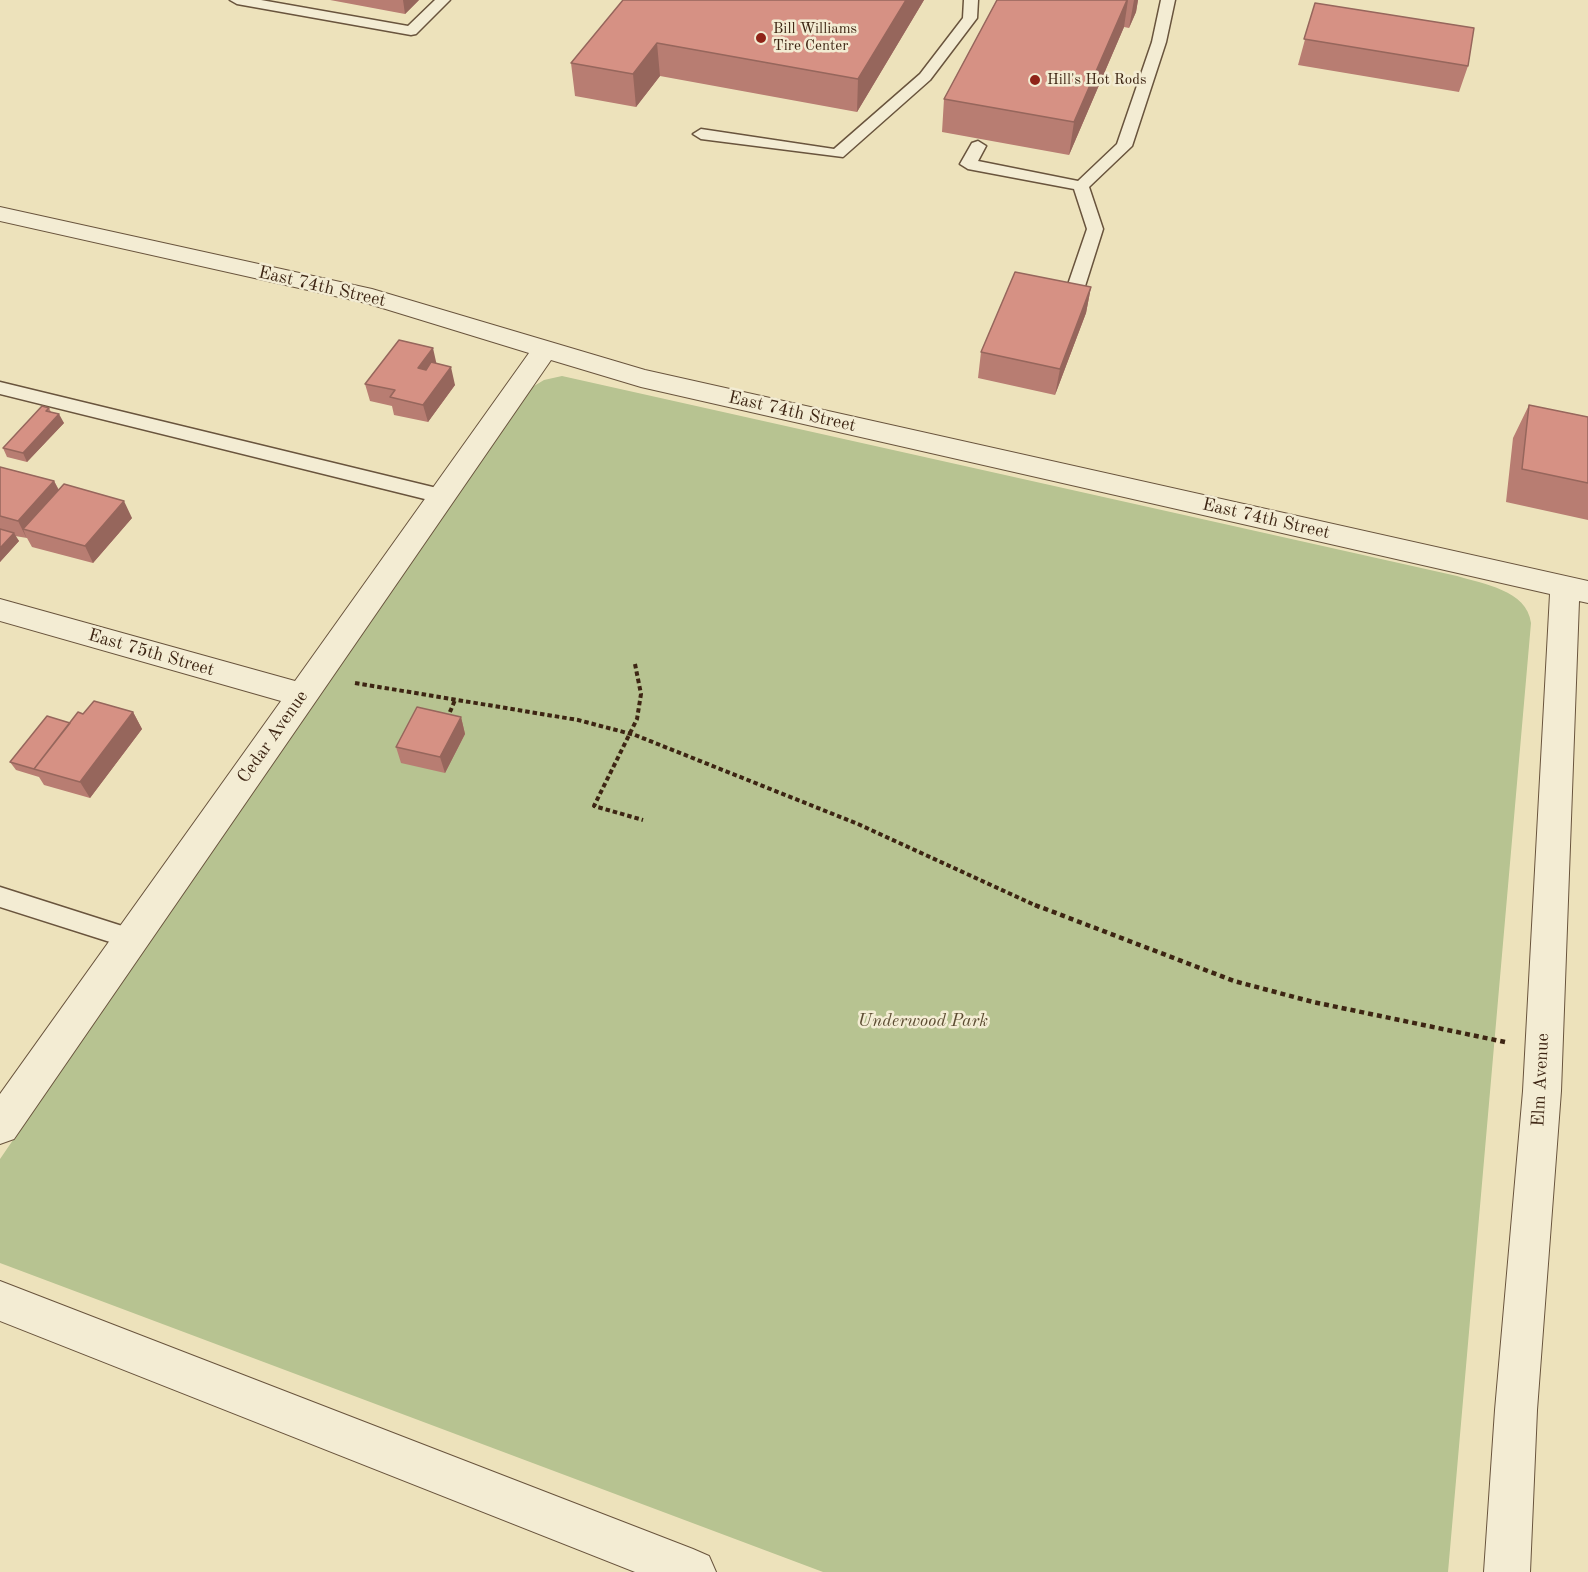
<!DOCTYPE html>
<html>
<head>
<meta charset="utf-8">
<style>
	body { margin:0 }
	canvas { display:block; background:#ede2bb }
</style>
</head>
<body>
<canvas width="1588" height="1572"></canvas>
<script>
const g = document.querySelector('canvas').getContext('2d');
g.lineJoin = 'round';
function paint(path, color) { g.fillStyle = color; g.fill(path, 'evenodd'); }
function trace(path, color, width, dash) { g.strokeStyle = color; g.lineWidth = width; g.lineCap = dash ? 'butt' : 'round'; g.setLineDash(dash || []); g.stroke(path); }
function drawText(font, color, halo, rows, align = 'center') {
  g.font = font + ' "Old Standard TT",serif'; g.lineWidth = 5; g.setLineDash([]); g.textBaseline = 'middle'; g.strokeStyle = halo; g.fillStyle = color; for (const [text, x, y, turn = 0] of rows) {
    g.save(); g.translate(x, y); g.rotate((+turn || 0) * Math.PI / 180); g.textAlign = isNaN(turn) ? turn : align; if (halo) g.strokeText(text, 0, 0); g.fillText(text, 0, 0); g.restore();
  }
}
paint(new Path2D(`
	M562,376l895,200c26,8 70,14 74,47l-83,949h-625l-823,-309v-104l529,-770 15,-9z`), '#b7c391');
const service = new Path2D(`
	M230,0h31l147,26 27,-26h15l-34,34 -5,1 -174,-31z
	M964,0h14l-1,18 -47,62 -87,77 -142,-18 -8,-5 8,-5 133,20 86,-75 43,-56z
	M1161,0h14l-9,42 -34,104 -43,41 14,42 -23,73 -3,4h-12l-3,-4 25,-73 -13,-40 -106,-20 -8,-5 12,-21 6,-2 8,5 -8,15 100,20 39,-37 35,-102z
	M0,382l441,107 7,2 3,5 -3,5 -7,2 -441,-109z
	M0,887l141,45 3,7 -3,7 -9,3 -132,-42z`);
const minor = new Path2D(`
	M0,207l372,82 273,81 943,211v22l-9,-2 -18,490 -24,319 -7,162h-46l11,-162 28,-319 27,-497 -909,-207 -90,-27 -537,779 -14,5v-50l281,-393 -281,-80v-22l295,82 234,-328 -163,-50 -366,-82z
	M0,1281l693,268 16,7 7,16h-81l-635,-251z`);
trace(service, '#69543d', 3);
trace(minor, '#69543d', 2);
trace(new Path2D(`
	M635,664l6,30 -4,25 -43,87 49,14
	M355,683l223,37 57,15 223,89 181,83
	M447,719l8,-19`), '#3d2513', 4, [4.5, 3]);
trace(new Path2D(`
	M1035,905l199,76 79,21 192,40`), '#3d2513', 4.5, [5, 4]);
paint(service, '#f3ecd3');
paint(minor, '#f3ecd3');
paint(new Path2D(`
	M330,0h89l-14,14z
	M623,0h301l-67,112 -197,-36 -24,31 -61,-11 -4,-33z
	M997,0h141l-2,12 -7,16 -5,-1 -55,128 -127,-23 2,-33z
	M1315,3l153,63 -9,26 -161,-27z
	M1091,287l-5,26 -31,82 -77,-17 3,-26z
	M436,364l19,21 -27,37 -34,-7 -2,-9 -22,-5 -5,-17z
	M1529,405l59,12v103l-82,-18 7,-64z
	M49,408l2,4 13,11 -37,39 -20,-5 -4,-9z
	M0,467l54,14 5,9 73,28 -39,45 -61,-16 -5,-9 -12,-2 4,5 -19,21z
	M133,712l9,17 -52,69 -46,-13 -5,-8 -23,-7 -6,-8 73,-48z
	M461,717l4,17 -20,39 -44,-10 -5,-16z`), '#b87d72');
paint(new Path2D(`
	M403,0h16l-14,14z
	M906,0h18l-67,112 1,-33z
	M1127,0h1l-4,27 -55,128 5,-33z
	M1134,0h4l-2,12 -7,16z
	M657,43l3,33 -24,31 -3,-33z
	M1091,287l-5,26 -31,82 5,-26z
	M433,348l4,18 -15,20 -4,-18z
	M451,367l4,18 -27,37 -5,-17z
	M59,414l5,9 -37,39 -4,-9z
	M54,481l9,18 -40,30 4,10 -9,-18z
	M124,501l8,17 -39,45 -8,-17z
	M14,533l5,8 -19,21v-14z
	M133,712l9,17 -52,69 -10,-16z
	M461,717l4,17 -20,39 -5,-16z`), '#96665c');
const building = new Path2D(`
	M623,0h283l-48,79 -201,-36 -24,31 -62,-11z
	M997,0h130l-53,122 -130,-23z
	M1315,3l159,25 -6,38 -164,-27z
	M1015,272l76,15 -31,82 -79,-17z
	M399,340l34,8 -15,20 8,2 5,-8 20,5 -28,38 -33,-8 5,-7 -30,-6z
	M1529,405l59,12v66l-66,-14z
	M42,406l7,2 -3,3 13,3 -36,39 -20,-5z
	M0,467l54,14 -36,40 -18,-5z
	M64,484l60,17 -39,45 -62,-17z
	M0,529l14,4 -14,15z
	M94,701l39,11 -53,70 -46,-13 44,-57 5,2z
	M417,707l44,10 -21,40 -44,-10z
	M47,716l23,7 -36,46 -24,-7z`);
paint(building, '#d69184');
trace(building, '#96665c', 1.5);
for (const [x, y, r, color] of [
	[761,38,6,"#8f2418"],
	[1035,80,6,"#8f2418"]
]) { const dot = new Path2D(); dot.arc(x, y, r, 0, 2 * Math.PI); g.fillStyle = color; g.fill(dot); trace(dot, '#f3ecd3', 2); }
drawText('15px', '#3d2513', '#f3ecd3', [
	["Bill Williams",773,29],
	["Tire Center",773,46],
	["Hill's Hot Rods",1047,80]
], 'left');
drawText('18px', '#3d2513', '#f3ecd3', [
	["East 74th Street",322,287,13],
	["East 74th Street",792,412,13],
	["East 74th Street",1266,519,13],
	["East 75th Street",151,653,16],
	["Cedar Avenue",273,737,-55],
	["Elm Avenue",1541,1080,-87]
]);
drawText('italic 18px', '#5c4c32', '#f3ecd3', [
	["Underwood Park",923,1021]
]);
</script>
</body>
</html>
